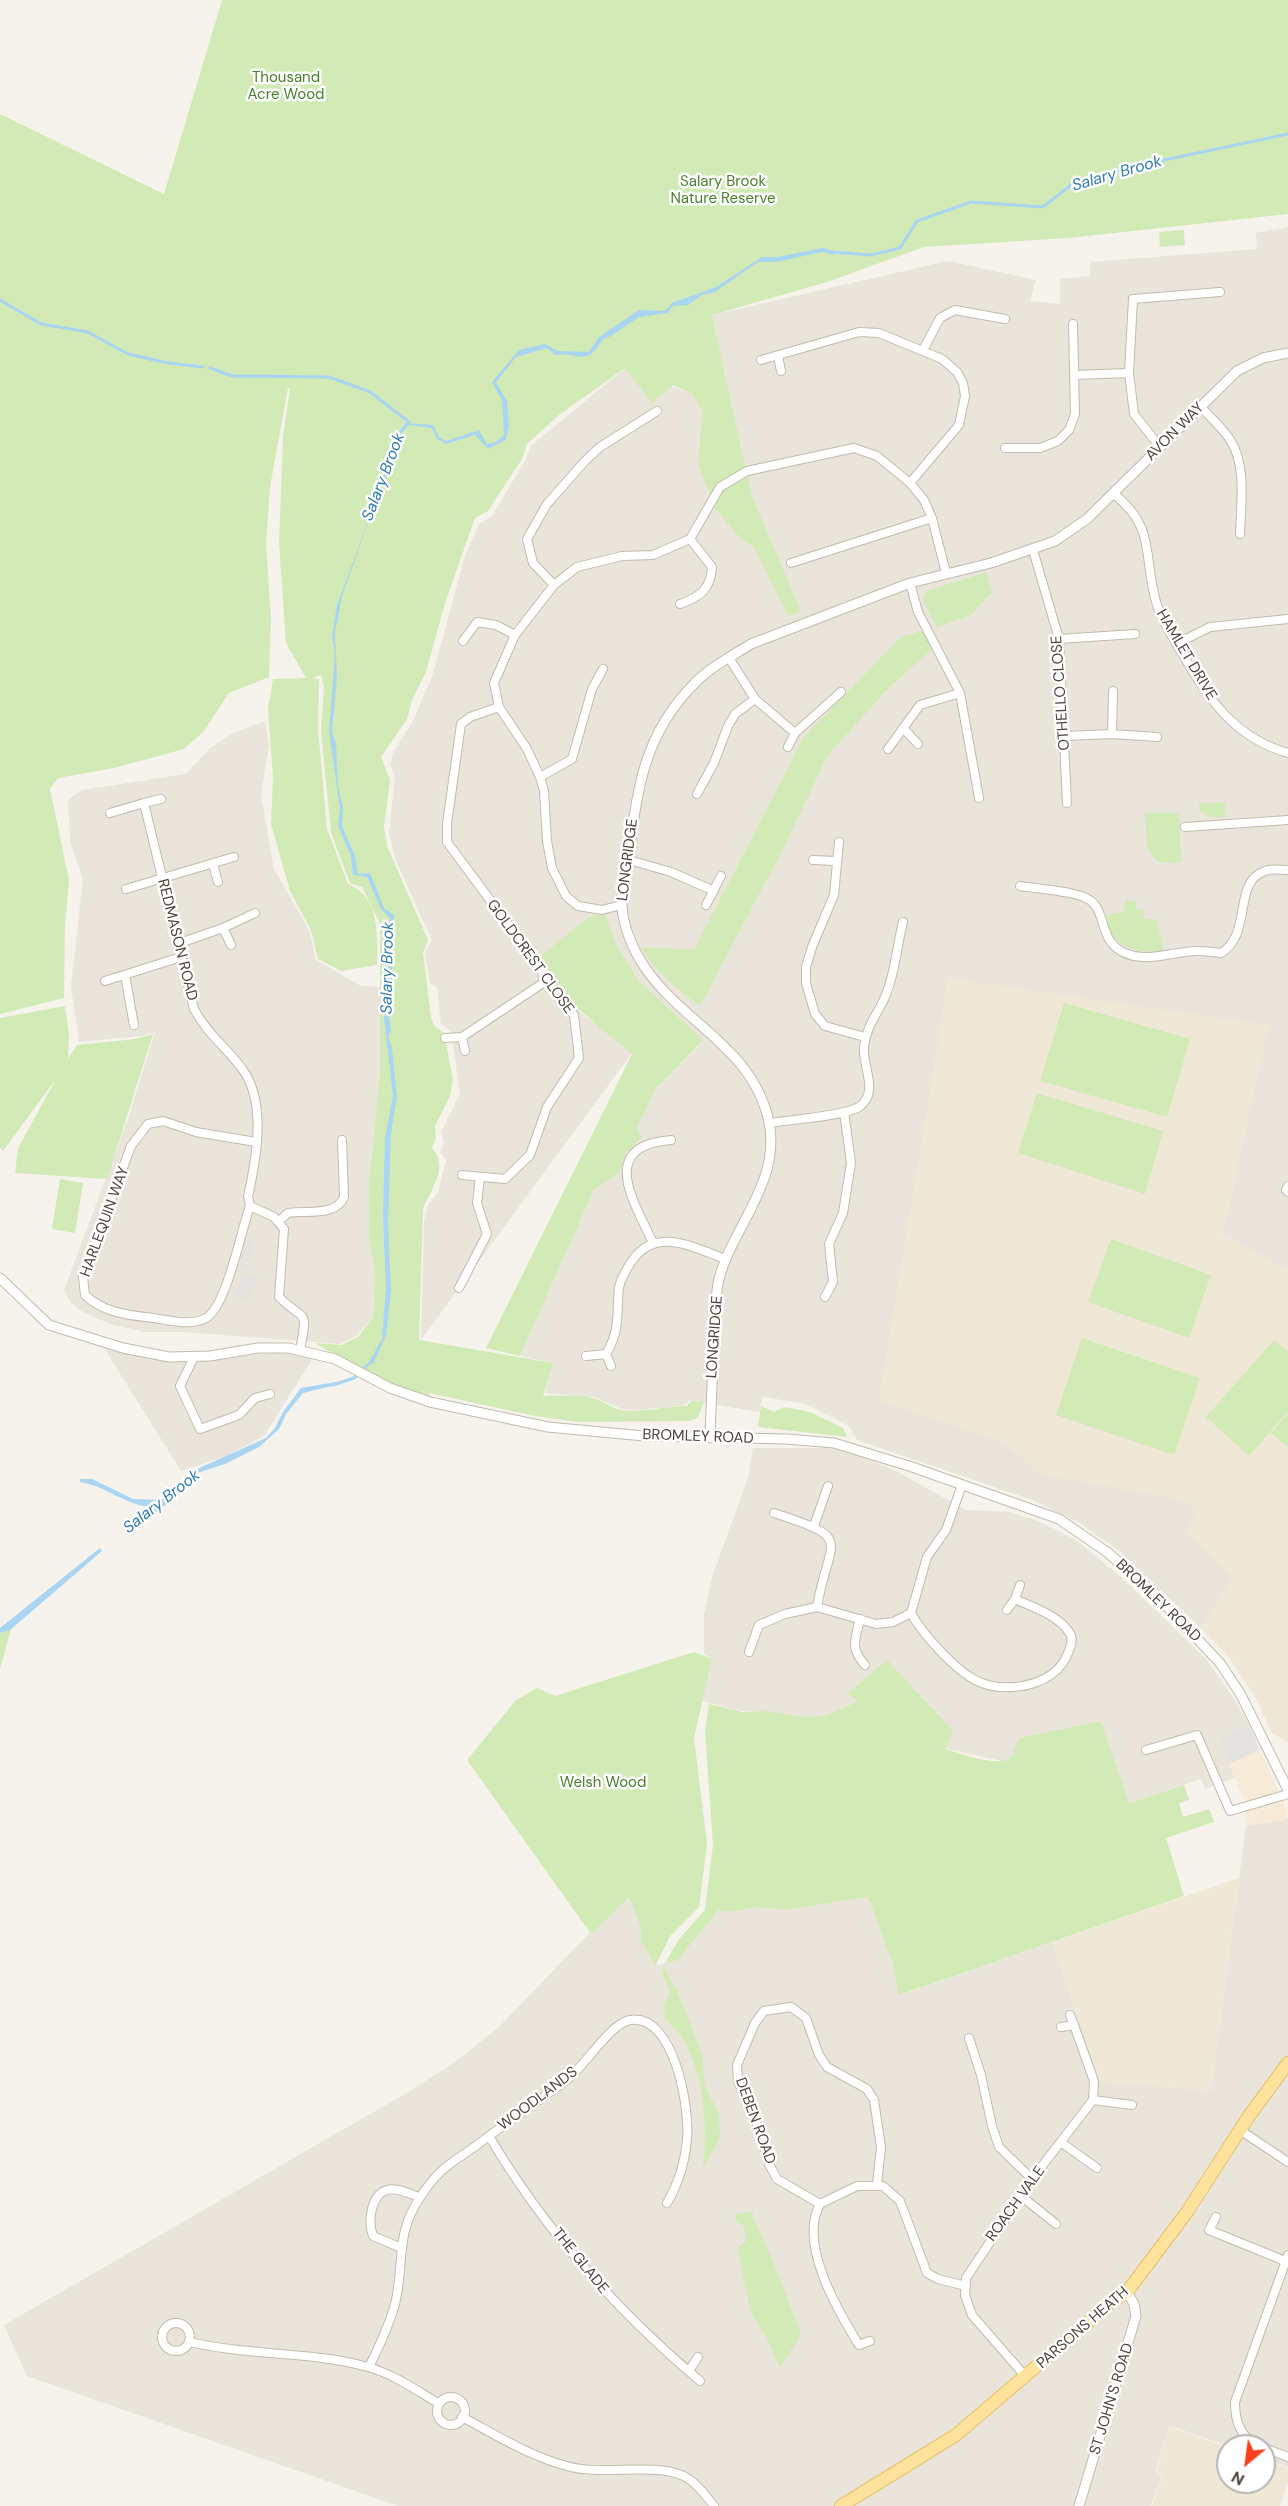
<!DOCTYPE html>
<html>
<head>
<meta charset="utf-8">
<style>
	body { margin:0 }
	#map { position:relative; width:1288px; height:2506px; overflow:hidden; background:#f6f3ec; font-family:"DM Sans",sans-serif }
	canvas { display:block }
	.north { position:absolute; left:1216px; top:2434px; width:60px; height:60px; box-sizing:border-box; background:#fff; border:2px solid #b7b4b0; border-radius:50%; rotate:209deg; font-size:16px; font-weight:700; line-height:24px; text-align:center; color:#4b4439 }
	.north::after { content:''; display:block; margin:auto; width:21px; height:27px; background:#fc3f1d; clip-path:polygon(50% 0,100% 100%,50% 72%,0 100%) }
</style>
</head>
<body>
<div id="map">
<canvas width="1288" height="2506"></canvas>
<div class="north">N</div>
</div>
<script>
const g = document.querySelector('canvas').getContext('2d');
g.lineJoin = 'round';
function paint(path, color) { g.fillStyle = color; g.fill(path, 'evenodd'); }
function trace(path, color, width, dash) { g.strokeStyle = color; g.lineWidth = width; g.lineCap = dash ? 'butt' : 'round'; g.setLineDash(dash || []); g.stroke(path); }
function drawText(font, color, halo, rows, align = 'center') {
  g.font = font + ' "DM Sans",sans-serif'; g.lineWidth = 5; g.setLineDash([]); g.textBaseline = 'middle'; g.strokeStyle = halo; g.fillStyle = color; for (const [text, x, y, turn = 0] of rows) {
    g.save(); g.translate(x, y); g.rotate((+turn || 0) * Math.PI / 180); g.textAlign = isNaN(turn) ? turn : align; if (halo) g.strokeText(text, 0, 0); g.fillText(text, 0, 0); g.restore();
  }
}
paint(new Path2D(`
	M1288,227v1043l-65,-35 45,-210 -388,375 127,44 30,28 144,27 7,5 9,7 -11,20 47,47 -32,50 -83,-78 -40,-28 -46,-22 -175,-60 -9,-15 -42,-21 -43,-7 -4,15 -70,-12 -3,5 -47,5 -17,-1 -28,-12 -49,-4 8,-30 -33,-7 74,-166 25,-17 7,-20 17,-16 -6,-9 19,-39 47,-48 -64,-60 -22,-35 -13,-31 -24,97 52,41 -211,287 3,-119 4,-16 10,-13 8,-32 -6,-8 4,-9 -3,-11 19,-38 -9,-63 -10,-7 -4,-37 -7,-4 -5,-30 7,-13 -36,-79 -7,-28 6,-57 -4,-9 1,-12 22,-36 19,-45 32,-118 14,-32 13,-8 34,-57 5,-13 94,-78 67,26 10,16 -4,54 44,76 12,7 34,68 12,-3 -48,-116 -40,-181 236,-54 88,19 -6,21 30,3v-25l30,-3v-14l167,-13 -1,-16zM986,572l-64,28 5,-9zM933,648l-46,42 -59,64 -49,103 -79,148 -59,-58 53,4 109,-213z
	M265,721l4,25 -8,49 13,74 35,61 7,30 45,26 19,1v84l-11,110v56l6,40 -2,40 -17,19 -16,8 -157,-12h-38l-35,-8 -29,-13 -10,-8 -7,-13 64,-171 27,-87 -14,4 -62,6 -8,-56 12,-107 -13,-38 -2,-41 14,-10 104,-16 23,-25 22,-15z
	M104,1348l78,14 89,-9 27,1 15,4 -49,78 -38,20 -45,15z
	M753,1448h74l27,5 46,20 66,37 44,2 31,10 35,18 45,37 85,82 29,41 14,25 -31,15 17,38 -30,11 -4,-10 -72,24 -28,-82 -79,16 -10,20 -10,4 -58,-13 -95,-55 10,9 -33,13 -19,2 -41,-6h-27l-37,-10 10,-42 -8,-5v-40l8,-37 36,-99z
	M1288,1818v649l-24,-8v-13h-36l-58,-20 -15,46 7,4 -11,30h-753l-371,-130 -23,-51 406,-234 45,-29 44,-35 98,-102 32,-28 12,31v14l15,23 21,-4 42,-51 13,2 25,-5 31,3 80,-13 24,65 8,33 152,-53 48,139 111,10 35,-265z`), '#eae5da');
paint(new Path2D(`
	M1249,1725l39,88 -3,7 -39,6v-23l-28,-63z`), '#f7ead8');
paint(new Path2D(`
	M948,978l321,47 -46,210 65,35v473l-17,-11 -13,-30 -30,-46 -27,-28 31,-50 -46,-47 11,-20 -9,-7 -7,-5 -101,-17 -43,-10 -30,-28 -128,-43z
	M1239,1878l-28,213 -111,-10 -48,-139z
	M1170,2427l58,20v35h36v-22l24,8v15l-8,23h-128l11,-31 -7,-3z`), '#efe8d6');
paint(new Path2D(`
	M222,0h1066v214l-219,24 -145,9 -97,35 -115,33 40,181 49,116 -13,4 -34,-69 -12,-7 -27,-32 -17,-44 4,-54 -10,-16 -19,-9 -21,18 -27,-35 -66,47 -32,29 -5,15 -34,52 -13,7 -30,85 -19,69 -14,28 -5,19 -26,38 9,23 -6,47 3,19 41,94 -5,13 8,64 3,9 10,7 9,46 -3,17 -15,30 1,13 -4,9c18,20 -2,42 -9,61l-4,131 134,23 -10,33c16,0 38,-2 53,3 9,3 15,9 25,11 23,3 45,-4 66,-4l4,-5 13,1 -6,15 -8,4 -112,1 -43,-6 -106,-23 1,9 -69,-32 -46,-27 26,2 17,-8 15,-20 2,-40 -6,-40v-56l11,-110v-147l-18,-37 -12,-4 -19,-50 -10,-103 3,-43 -3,-12 -9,3 7,1 -1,50 9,100 21,55c33,14 29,51 29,81l-36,6 -23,-12 -7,-29 -21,-39 -19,-67 2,-47 -5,-68 5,-30 33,-1 -20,-35 -7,-100 4,-106 7,-49h-2l-18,99 -4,56 5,76 -2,58 -40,16 -25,38 -20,18 -70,19 -56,10 -8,11 19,91 -4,46 -1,72 -64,16v-900l164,80z
	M1184,230l1,15 -25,2 -1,-15z
	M986,572l6,20 -21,23 -34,12 -15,-28 4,-8z
	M922,631l11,17 -46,42 -59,65 -49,102 -79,149c-23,-17 -45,-34 -59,-59l53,3 109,-212 98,-101z
	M1225,802v15h-17l-8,-6 -1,-8z
	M1179,813l2,50 -23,-1 -11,-14 -2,-35z
	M1126,900l11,2 -2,7 9,2 -1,7 14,2 6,30c-27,6 -55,-5 -56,-35l16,-3z
	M605,915l12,31 22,35 64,59 -47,49 -19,39 6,9 -17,16 -7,20 -25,17 -74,166 -34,-8 146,-294c-36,-29 -70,-56 -94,-96l52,-42z
	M1064,1003l126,36 -23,78 -127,-36z
	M65,1006l4,28 -1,25 9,-14 58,-6 18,-5 -46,145 -92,-6 3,-25 38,-69 -53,72 -3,-4v-129z
	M1037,1093l126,38 -18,63 -127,-41z
	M60,1179l23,4 -8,50 -23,-4z
	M1111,1239l100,36 -22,63 -101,-36z
	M1082,1338l118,40 -26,77 -118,-40z
	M1274,1340l14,12v59l-39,45 -43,-39z
	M761,1406l13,6 10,-5 26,5 33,16 4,9 -89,-10z
	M1288,1413v34l-17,-14z
	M11,1629l-11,40v-36z
	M694,1652l18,7 -18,79 13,106 -8,63 -29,29 -14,29 -15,-23v-14l-12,-31 -38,37 -124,-174 49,-60 21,-12 18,8z
	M887,1660l66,71 -8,18c18,5 50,19 67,8l6,-17 4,-3 79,-16 28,82 55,-18 5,15 -10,3 4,14 26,-8 5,13 -48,16 18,58 -285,99 -7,-33 -24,-65 -81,13 -30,-3 -25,5 -13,-2 -42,51 -12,2 14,-24 26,-29 8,-65 -8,-113 4,-28 33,8 24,-1 41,6 19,-2 32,-13 -10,-9z
	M664,1967l15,28 23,59 3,32 14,28 1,25 -17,28c6,-44 0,-119 -38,-148l-1,-14 6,-14 -8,-18z
	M753,2211v7l20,43 28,73 -21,34 -13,-30 -16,-24 -12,-57 -1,-10 8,-6 -2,-15 -7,-4 -2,-7z`), '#d2eab5');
paint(new Path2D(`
	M247,1238l7,1 -7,31 -8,-3z
	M244,1272l13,5 -10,24 -13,-5z
	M1249,1725l11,25 -31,14 -11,-24z`), '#e5e3e0');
paint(new Path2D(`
	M822,248l12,3 -1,4 -11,-3 -46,10h-18l-43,30 -13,3 -14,10 -15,1 -5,7 -29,4 -30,20 -6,2c-19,30 -20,12 -48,16l-8,-7 -31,9 -20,25 11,19 2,25 -3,14 -18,9 -13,-14 -29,9 -9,-5 -5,-11 -23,-3 -10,11 -2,20 -18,36 -37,104 -7,37 2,44 -5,55 4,12 2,42 5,21 -1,19 13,30 3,18 12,-1 14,35 10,7 -2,41h-4l2,-38 -9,-9 -14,-32 -14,-2 -2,-19 -13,-30 2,-18 -11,-77 6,-77 -3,-18 5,-31 32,-86 7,-28 18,-35 2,-21 10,-12 27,2 6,12 7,4 33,-11 8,14 9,-2 8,-7 -2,-35 -10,-18 27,-32 26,-6 13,7 31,1 10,-15 40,-27 26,1 7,-8 44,-16 46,-30h15z
	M388,961h4v25l-4,24 3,19 -3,8 4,11 5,49 -6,36 -3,90 3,68 -5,45 -13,28 -4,-2 13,-23 4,-52 -3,-72 2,-77 8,-42 -9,-79 5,-32z
	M336,1382v3l-33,8 -17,21 -7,15 -20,18 -34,17 -28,9 -21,25 -41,28 -1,-3 14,-7 6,-9c-27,0 -47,-21 -74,-25v-3h12l41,20 28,1 14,-8 20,-22 71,-32 9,-10 8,-16 18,-24z
	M100,1548l2,3 -92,79 -10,3v-5z`), '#a9d4f2');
trace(new Path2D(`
	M832,252l39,3 29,-7 17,-27 54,-19 72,5 28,-22 55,-17 162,-34
	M0,300l41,24 47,8 40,22 40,9 35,4
	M210,368l22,8 97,1 41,15 39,30
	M362,1370l10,-9
	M333,1385l21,-7 5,-4`), '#a9d4f2', 3);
const minor = new Path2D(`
	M923,350l17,-32 15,-8 50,9
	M778,356l3,15
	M761,360l98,-28 20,1 63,26 15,13 6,11 2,13 -6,29 -49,58
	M1075,375l54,-2
	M1201,407c9,10 20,20 28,31 18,26 12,65 11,96
	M1160,447l-26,-33 -5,-41 4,-74 87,-7
	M1005,448h35l18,-7 11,-11 6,-16 -2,-90
	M1114,494c44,35 28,64 43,111 5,16 16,33 25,48 26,46 53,85 106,100
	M1033,550l26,89 8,164
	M791,563l141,-45
	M910,583l8,29 42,81 19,105
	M554,585l-21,-22 -6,-24 20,-35 38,-43 15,-14 57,-36
	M680,604c20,-7 31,-15 32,-37l-22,-28
	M1059,639l76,-5
	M463,641l14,-19 19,3 19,10
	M1176,644l34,-17 78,-8
	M729,658l26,41 40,34 46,-41
	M903,728l15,16
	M1112,734l1,-43
	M1065,736l47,-2 45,3
	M788,747l7,-14
	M888,749l32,-44 40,-12
	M540,777l32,-18 20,-70 11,-20
	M697,794l17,-31 14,-37 7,-12 20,-15
	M144,803l17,-4
	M110,813l34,-10 50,206c13,25 34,40 49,61 24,34 13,90 5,127l2,9 24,11 10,12 -5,68c25,25 30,10 21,52
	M1185,827l103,-7
	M839,842l-5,53 -22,52 -6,20v16l9,31 10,12 40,11
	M629,860l42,12 43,19
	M813,860l23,1
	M213,864l5,18
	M1020,886c17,3 59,5 71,15 17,13 6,47 43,55 21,4 43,-5 64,-5 8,0 15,1 23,2 32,-19 11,-71 44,-82 6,-3 16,-1 23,-1
	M126,889l108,-32
	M621,905l-19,5 -24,-4 -12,-10 -14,-28 -5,-27 -3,-50 -4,-14 -13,-28 -28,-42 -5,-24 21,-48 39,-50 23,-18 45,-11 31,-1 37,-16 30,-52 27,-16 107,-23 23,8 33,27 14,17 8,18 14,55
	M706,905l15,-29
	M223,928l8,17
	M177,944l46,-16 32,-15
	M125,975l9,50
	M105,981l76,-24
	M462,1037l84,-56
	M445,1038l17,-1 3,14
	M769,1123c20,-3 75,-7 90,-16 21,-15 3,-40 5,-60 2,-20 13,-32 21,-50 10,-22 12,-52 18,-75
	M462,1175l43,4 25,-24 17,-48 32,-49 -5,-43 -28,-34 -7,-15 -92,-124v-18l14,-100 9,-7 29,-10
	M1288,1186l-2,4 2,2
	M250,1206c-9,24 -24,105 -46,113 -16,7 -35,1 -51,-1 -25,-3 -49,-5 -68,-23l-2,-18 48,-131 17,-22 15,-3 33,11 60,10
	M279,1221l9,-8c18,-3 48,4 56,-16l-2,-57
	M653,1243c-18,-40 -57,-97 18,-103
	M459,1288l28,-54 -10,-31 3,-26
	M825,1297l8,-15 -4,-38 14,-31 8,-50 -7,-51
	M606,1354l5,12
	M586,1356l20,-2c15,-25 10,-39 13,-66 1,-8 6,-15 9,-21 24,-43 62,-21 97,-8
	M194,1357l-14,29 20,43 39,-14 16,-17 15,-4
	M962,1485l-16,45 -19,27 -16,56c12,22 48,62 71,70 29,11 75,1 86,-30 3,-7 6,-15 1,-21 -11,-17 -37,-25 -54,-33l-8,11
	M774,1513c82,27 55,23 43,94
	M814,1526l14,-40
	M1015,1599l5,-14
	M860,1619c-5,20 -10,30 5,46
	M749,1652l10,-27 26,-11 32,-7 59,17 17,-2 18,-9
	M1146,1750l51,-15 33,76 58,-17
	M1070,2015l4,10
	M969,2038l12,37 11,51 7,21 33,32
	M1093,2100l39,5
	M1240,2130l48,32
	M489,2136c55,93 128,175 211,245
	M1062,2143l35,25
	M1021,2196l35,28
	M820,2204l-43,-25 -8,-15 -11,-37 -20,-46 -1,-16 18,-42 9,-12 27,-4 15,11 13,37 8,12 40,22 7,11 7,47 -4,38
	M1216,2217l-7,13 76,31
	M399,2247l-26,-11c-5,-13 -3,-41 14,-46 10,-3 23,4 32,7
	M162 2337a14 14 0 1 1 28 0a14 14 0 1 1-28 0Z
	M870,2341l-11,4c-21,-34 -61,-101 -39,-141l37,-18h26l17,15 27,72 11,6 28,7
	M190,2342c59,14 120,9 178,25 25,7 48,23 70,36
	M369,2367c10,-20 20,-41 26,-63 10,-40 -1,-69 26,-108 18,-28 31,-33 56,-51 30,-23 62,-44 92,-67 17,-14 41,-54 61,-58 44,-7 60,88 57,119 -2,22 -8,44 -20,64
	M689,2371l9,-14
	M1025,2376l-53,-61 -7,-20 1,-17 66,-99 61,-79 1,-19 -20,-56 -13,2
	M437 2411a14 14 0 1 1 28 0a14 14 0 1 1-28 0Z
	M462,2417c34,18 67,39 105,49 37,11 93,-6 122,13 10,7 17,17 25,27
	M1258,2446c-18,-10 -23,-24 -23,-44l53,-147
	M1264,2448l24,9`);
const tertiary = new Path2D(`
	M0,1278l49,47 74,23 46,9 41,-1 48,-8h31l46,11 55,29 40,14 118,25 96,9 142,3 48,4 78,24 147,52 48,33 48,42 65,69 21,32 47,95
	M710,1438c1,-35 3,-70 4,-104 1,-18 1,-37 5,-55 14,-53 62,-97 50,-157 -16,-74 -84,-97 -123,-153 -12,-17 -23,-42 -24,-63 -1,-16 5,-34 7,-49 7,-67 16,-125 66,-174 15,-16 37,-27 56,-39l159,-61 81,-20 64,-22 32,-22 150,-148 26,-13 25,-5
	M1079,2506l57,-190 -2,-12 -7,-12`);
const primary = new Path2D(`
	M841,2506l115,-71 158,-135 13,-8 60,-80 62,-96 39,-53`);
trace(minor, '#c2bbae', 10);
trace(tertiary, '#c2bbae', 11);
trace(primary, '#e6c16a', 14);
trace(minor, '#fff', 8);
trace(tertiary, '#fff', 9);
trace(primary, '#ffe39c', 12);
drawText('15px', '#4a7f2a', '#fff', [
	["Thousand",286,78],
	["Acre Wood",286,95],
	["Salary Brook",723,182],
	["Nature Reserve",723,199],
	["Welsh Wood",603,1783]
]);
drawText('15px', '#4b4439', '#fff', [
	["AVON WAY",1175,432,-45],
	["HAMLET DRIVE",1186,655,59],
	["OTHELLO CLOSE",1061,693,-94],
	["LONGRIDGE",628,860,-83],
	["REDMASON ROAD",177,940,76],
	["GOLDCREST CLOSE",530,957,54],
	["HARLEQUIN WAY",105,1222,-70],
	["LONGRIDGE",715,1337,-86],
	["BROMLEY ROAD",698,1437,2],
	["BROMLEY ROAD",1158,1601,44],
	["WOODLANDS",538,2099,-37],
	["DEBEN ROAD",755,2121,70],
	["ROACH VALE",1016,2204,-54],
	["THE GLADE",580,2261,51],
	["PARSONS HEATH",1083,2328,-41],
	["ST JOHN'S ROAD",1112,2399,-73]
]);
drawText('italic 16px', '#2e7ab2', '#fff', [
	["Salary Brook",1117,174,-16],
	["Salary Brook",384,477,-69],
	["Salary Brook",388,968,-89],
	["Salary Brook",162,1502,-38]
]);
</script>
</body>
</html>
